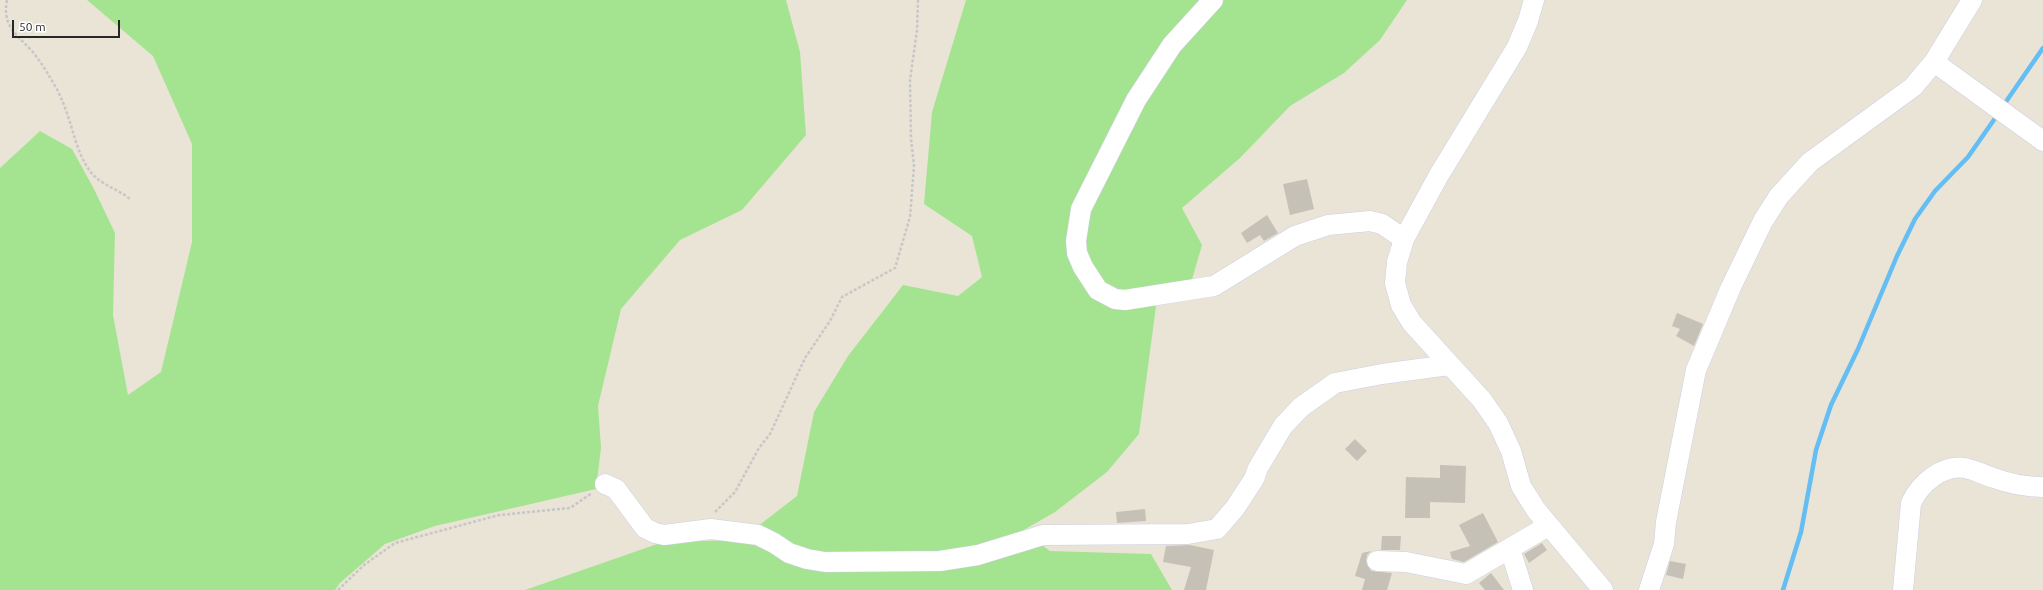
<!DOCTYPE html>
<html>
<head>
<meta charset="utf-8">
<style>
	body { margin:0 }
	#map { position:relative; width:2043px; height:590px; overflow:hidden; background:#eae4d7; font-family:Ubuntu,sans-serif }
	canvas { display:block }
	.scale { position:absolute; left:12px; top:20px; width:108px; height:18px; box-sizing:border-box; border:2px solid #272727; border-top:0; padding-left:5px; font-size:12px; line-height:14px; white-space:nowrap; color:#272727; -webkit-text-stroke:3px #fff; paint-order:stroke }
</style>
</head>
<body>
<div id="map">
<canvas width="2043" height="590"></canvas>
<div class="scale">50 m</div>
</div>
<script>
const g = document.querySelector('canvas').getContext('2d');
g.lineJoin = 'round';
function paint(path, color) { g.fillStyle = color; g.fill(path, 'evenodd'); }
function trace(path, color, width, dash) { g.strokeStyle = color; g.lineWidth = width; g.lineCap = dash ? 'butt' : 'round'; g.setLineDash(dash || []); g.stroke(path); }
paint(new Path2D(`
	M87,0h699l14,52 6,83 -64,75 -62,30 -59,69 -23,97 3,42 -5,41 -161,37 -50,18 -45,39 -5,7h-335v-422l40,-37 32,18 22,40 21,44 -2,82 15,80 33,-23 31,-130v-98l-39,-88z
	M966,0h441l-27,40 -36,33 -54,33 -50,52 -58,50 20,37 -11,38 -34,16 -18,135 -32,38 -52,40 -33,19 28,20 101,3 21,36h-647l138,-48 77,-2 57,-44 17,-84 34,-56 55,-71 55,11 24,-19 -10,-41 -48,-32 8,-92z`), '#a4e490');
trace(new Path2D(`
	M2003,106l40,-58
	M1783,590l18,-58 15,-82 15,-45 27,-56 39,-93 18,-37 20,-28 33,-34 30,-43`), '#64bef3', 4.5);
paint(new Path2D(`
	M1307,179l7,30 -24,6 -7,-31z
	M1267,215l11,18 -14,8 -4,-6 -13,8 -6,-10z
	M1677,313l26,11 -9,22 -18,-10 4,-7 -8,-3z
	M1355,439l12,12 -10,10 -12,-12z
	M1440,465l26,1 -1,37 -35,-1v16h-25l1,-41 34,1z
	M1145,509l1,12 -29,2 -1,-11z
	M1483,513l15,29 -34,20 -12,-3 -2,-7 20,-6 -11,-21z
	M1382,536h19l-1,14h-19z
	M1542,543l5,7 -18,13 -5,-9z
	M1190,545l24,5 -8,40h-22l7,-23 -28,-5 3,-16z
	M1371,551l-4,4 -1,6 5,10 21,2 -5,17h-25l3,-11 -10,-3 7,-23z
	M1670,561l16,3 -3,15 -17,-4z
	M1491,573l13,17h-19l-6,-7z`), '#c5c1b7');
const minor = new Path2D(`
	M1213,0l-41,45 -36,55 -55,109 -5,32 1,12 6,14 15,23 17,9 10,1 89,-14 81,-50 33,-11 42,-4 12,3 22,15
	M1534,0l-6,21 -11,26 -78,128 -35,64 -7,23 -2,21 6,22 11,18 70,77 16,23 13,28 10,35 15,24 67,80
	M1934,62l109,79
	M605,484l11,5 29,39 10,5 9,2 47,-6 47,6 16,8 15,10 18,6 18,3 115,-1 38,-6 65,-20 145,-1 29,-5 18,-21 19,-29 4,-11 25,-42 18,-19 34,-24 47,-9 67,-9
	M1510,549l13,41
	M1377,561l29,1 60,12 82,-48
	M1649,590l15,-46 2,-22 30,-152 35,-83 32,-66 16,-25 31,-34 103,-75 21,-25 38,-62
	M1903,590l8,-87c9,-19 31,-39 54,-35 10,2 19,7 29,10 16,6 33,9 49,9`);
trace(minor, '#cccee1', 21);
trace(new Path2D(`
	M7,0c-5,26 9,34 25,51 6,7 11,15 16,23 4,7 10,16 13,24 11,23 14,53 29,73 9,13 28,18 40,28
	M715,512l20,-20 24,-44 11,-14 35,-76 25,-37 12,-24 53,-29 15,-51 4,-51 -3,-27 -1,-59 7,-50 1,-30
	M338,590l26,-25 31,-22 104,-28 71,-7 22,-15`), '#c7c7c7', 2.5, [3, 2]);
trace(minor, '#fff', 20);
</script>
</body>
</html>
